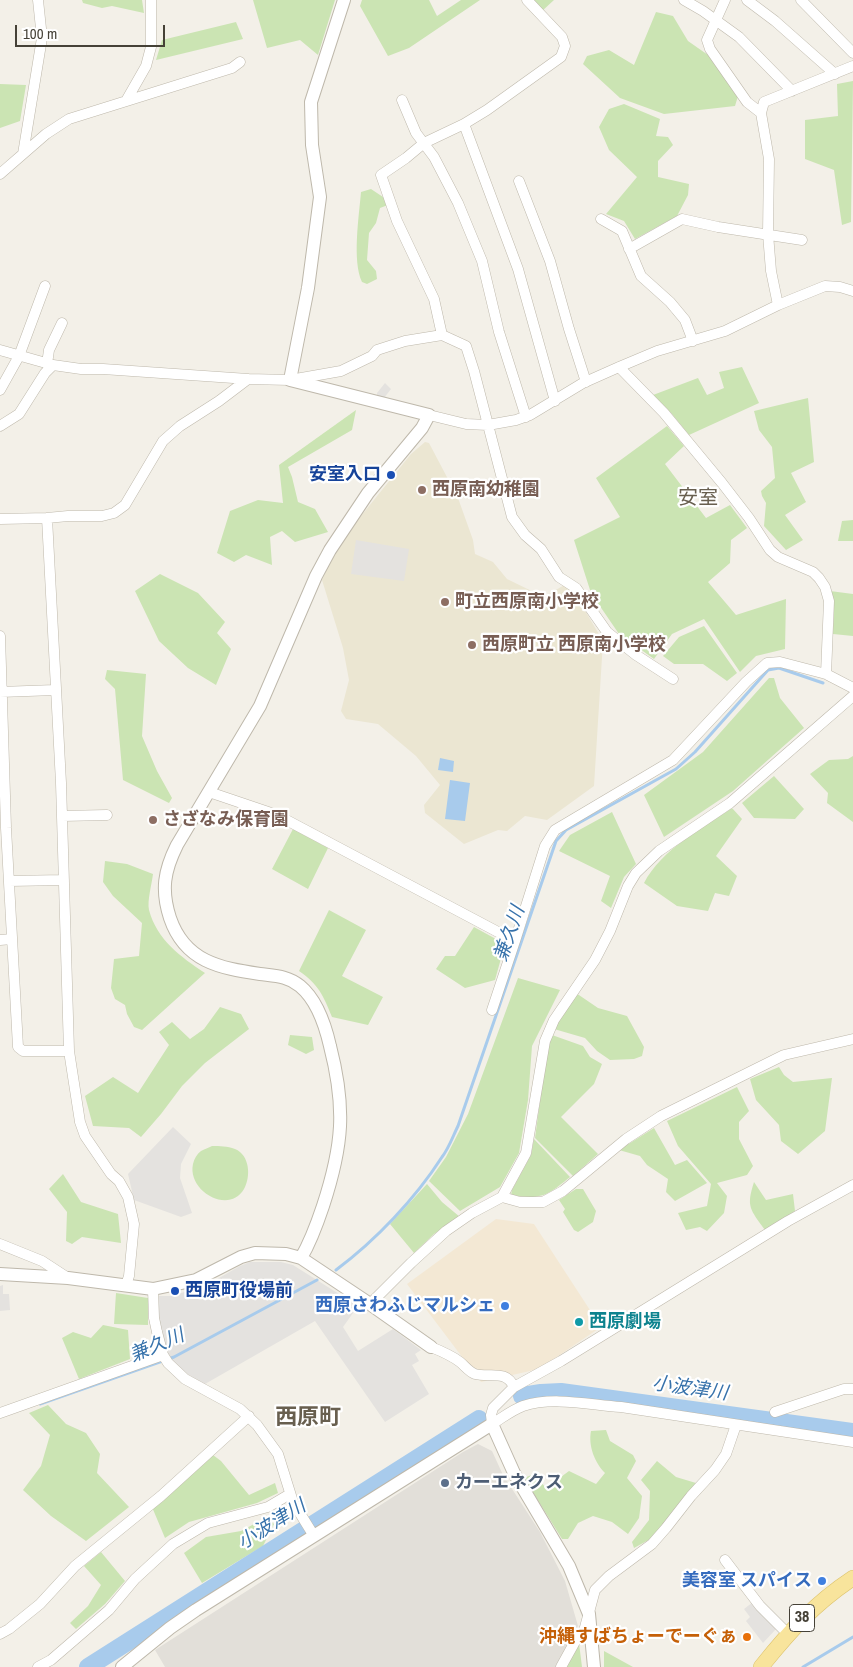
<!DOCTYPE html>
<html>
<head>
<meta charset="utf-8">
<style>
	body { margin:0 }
	#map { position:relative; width:853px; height:1667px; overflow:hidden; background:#f3f0e8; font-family:"Archivo Narrow",sans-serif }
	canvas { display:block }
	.scale { position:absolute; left:15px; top:25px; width:150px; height:22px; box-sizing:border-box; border:2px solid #454137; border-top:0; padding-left:6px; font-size:15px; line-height:18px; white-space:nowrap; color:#454137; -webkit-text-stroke:4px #fff; paint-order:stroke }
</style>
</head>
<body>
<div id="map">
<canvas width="853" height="1667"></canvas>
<div class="scale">100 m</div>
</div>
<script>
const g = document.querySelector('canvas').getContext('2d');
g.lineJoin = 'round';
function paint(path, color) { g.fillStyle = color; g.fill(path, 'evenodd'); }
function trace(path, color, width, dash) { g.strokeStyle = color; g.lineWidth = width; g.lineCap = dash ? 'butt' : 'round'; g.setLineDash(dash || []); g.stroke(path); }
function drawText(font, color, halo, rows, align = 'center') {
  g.font = font + ' "Archivo Narrow","Noto Sans JP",sans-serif'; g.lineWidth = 4.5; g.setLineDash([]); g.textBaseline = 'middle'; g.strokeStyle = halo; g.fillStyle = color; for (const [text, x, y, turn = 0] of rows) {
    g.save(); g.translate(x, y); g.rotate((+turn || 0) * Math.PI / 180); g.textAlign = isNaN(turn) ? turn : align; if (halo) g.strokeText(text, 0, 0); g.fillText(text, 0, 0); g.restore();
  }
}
paint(new Path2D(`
	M496,1219l38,5 67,103 -62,42 -58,13 -74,-98z`), '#f3e8d4');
paint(new Path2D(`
	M478,1444l14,7 11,24 37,57 25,49 13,45 -20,41h-393l-10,-17 308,-198z`), '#e2dfd9');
paint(new Path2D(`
	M425,442l4,1 29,55 15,42 2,14 18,8 14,17 37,18 22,-13 8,8 29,49 -9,145 -47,34 -22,-4 -18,15 -9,-1 -34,14 -39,-31 -1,-8 16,-20 -24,-29 -38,-32 -32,-5 -5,-8 8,-31 -6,-32 -21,-68 18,-38 71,-88z`), '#ebe6d2');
paint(new Path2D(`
	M82,0h60l2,13 -32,-7 -10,2 -19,-5z
	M253,0h82l-17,55 -18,-15 -33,8z
	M362,0h67l8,16 24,-16h19l-71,48 -21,8 -28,-50z
	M531,0h23l-13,12z
	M656,12l17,4 15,25 20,14 30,41 -3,10 -71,8 -44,-16 -37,-34 4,-8 22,-6 25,15z
	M236,22l7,17 -87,21 6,-20z
	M853,81l-2,141 -9,3 -8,-55 -29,-11v-39l33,-4 -1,-32z
	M0,84l26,1 -6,36 -20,7z
	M624,104l36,15 -4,17 12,1 5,8 -15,16v16l31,7 -1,11 -11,21 -42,23 -11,-18 -18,-7 31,-37 -28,-27 -10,-23 10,-18z
	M371,189l18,12 -1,4 -8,3 -4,15 -7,10 -2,27 9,11 1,8 -10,5 -5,-2c-10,-21 -3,-66 -1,-90z
	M742,367l17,36 -70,32 -17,-21 -19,-19 45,-17 9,17 17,-7 -5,-16z
	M808,398l6,64 -23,11 15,29 -21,13 18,25 -17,10 -22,-24 2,-23 -4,-7 -1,-5 14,-13 -3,-31 -13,-17 -5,-19z
	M356,410l-4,20 -64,37 4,10 6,25 17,7 13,23 -33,10 -13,-11 -12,6 2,28 -26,-10 -12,7 -17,-9 13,-42 28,-11 25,3 -4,-38z
	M667,426l17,20 -19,18 41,54 24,-13 17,23 -16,12 -1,23 -22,19 28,33 50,-16 -1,50 -29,7 -16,16 -36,-53 -32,15 -18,25 -35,-25 -28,-41 -17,-53 46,-23 -24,-39z
	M853,520v21h-15l4,-20z
	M160,574l38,19 27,29 -8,11 14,16 -15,36 -28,-17 -29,-27 -24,-50z
	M830,591l23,3v42l-20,-2 1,-32z
	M704,626l33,47 -10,8 -24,-17h-29l-11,-8 16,-19z
	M107,670l39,4 -4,62 15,35 15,27 -3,5 -46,-23 -8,-91 -10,-10z
	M769,678h5l6,20 24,30 -71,63 -69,46 -20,-42 59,-43z
	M853,756v66l-26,-19 1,-10 -18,-19 19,-14 19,-1z
	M774,776l30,33 -9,10 -41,-1 -12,-15z
	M732,808l10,11 -26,37 21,20 -8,20 -14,-3 -7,18 -31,-5 -33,-23c18,-34 57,-54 88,-75z
	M612,812l24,52 -12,13 -13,31 -10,-7 9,-25 -51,-25 11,-16z
	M293,829l35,19 -20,41 -36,-20z
	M105,861l22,3 26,10c-1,9 -6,27 -4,36 8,30 32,47 56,63l-63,57 -8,-3 -7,-13 -2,-9 -10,-6 -4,-11 3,-29 25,-3 3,-33 -29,-27 -10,-14z
	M329,910l37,20 -24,46 41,21 -15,28 -36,-8c-9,-22 -13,-32 -33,-46z
	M474,927l31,17 -10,36 -30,8 -29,-19 9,-13h10z
	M518,978l42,12 -28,56 -4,54 -9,53 -19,34 -40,24 -31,-30 17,-24 22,-43z
	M576,993l22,15 29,8 17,31 -2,9 -8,3 -24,1 -13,-9 -12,-13 -31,-9z
	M220,1007l21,7 8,15 -44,34 -23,23 -21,28 -20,23 -12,-9 -36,-2 -8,-30 28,-19 25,16 31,-48 -10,-13 13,-10 18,17 14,-10z
	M290,1035l22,2 2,13 -8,4 -18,-9z
	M552,1035l31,11 7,11 12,7 -8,20 -33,33 37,37 -25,22 -38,-38 13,-96z
	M779,1067l5,8 9,7 39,-4 -7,53 -27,23 -17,-13 -2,-16 -23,-25 -6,-21z
	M737,1087l12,24 -10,11v17l14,27 -6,9 -30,8 10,13 -3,17 -17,18 -7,-4 -14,3 -8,-17 29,-7 4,-22 -33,-38 -11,-25z
	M654,1128l21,37 12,-5 20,23 -32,18 -9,-9 2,-13 -21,-14 -7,-9 -21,-6z
	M534,1139l36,38c-23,19 -29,23 -59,18l1,-5 19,-35z
	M212,1146c8,0 15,0 23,3 15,6 16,28 9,40 -15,26 -57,2 -51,-25 1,-5 4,-10 8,-13 3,-2 8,-3 11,-5z
	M63,1174l18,28 37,12 3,29 -39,-6 -10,7 -6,-3 1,-29 -18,-23z
	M754,1182l12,18 27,-6 2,17 -30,19c-15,-21 -19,-23 -11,-48z
	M427,1184l15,18 18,15 -26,17 -20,19 -24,-29z
	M576,1189h7l13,22 -3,11 -15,10 -4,-2 -11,-18 2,-3 -6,-9z
	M116,1293l32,5v27l-34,-1z
	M103,1325l25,5 2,29 -51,20 -17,-41 11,-6 18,6z
	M48,1405l18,19 20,9 14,21 -3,19 32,34 -43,34 -35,-25 -28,-26 18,-24 9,-31 -21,-22z
	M606,1430l4,11 23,14 3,6 -9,17 15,18 -3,22 -11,16 -16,-12 -19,-6 -15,7 -10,16h-6l-38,-61 10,-4 12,14 23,-17 27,13 9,-11c-10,-10 -17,-27 -14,-42z
	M213,1455l8,6 28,34 26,-12 3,10 -21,10 -68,19 -24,16 -13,-31z
	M657,1461l19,16 20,6 -42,54 -20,11 -2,-6 17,-22 1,-29 -9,-11z
	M267,1517l7,7 -11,22 -61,37 -18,-30 22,-16 35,-6z
	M101,1552l24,29 -20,23 -29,25 -6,-6 18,-17 13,-21 -17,-19z
	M579,1643l3,24h-16z
	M604,1651l29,16h-29z`), '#cbe4b3');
paint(new Path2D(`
	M385,383l6,6 -7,9 -7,-1v-4z
	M356,540l53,9 -5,32 -53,-7z
	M173,1127l18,17 -10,20 -1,14 12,35 -11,4 -47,-17 -6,-26z
	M250,1262h31l12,3 65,41 -15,21 15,24 35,-22 28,21 -6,4 4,7 -7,4 17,29 -44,28 -70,-101 -110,63 -16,-9 -16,-14 -7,-11 -8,-33 1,-21h12l27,-8 14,-6 28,-16z
	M3,1285v9h6l1,16 -10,1v-25z
	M753,1602l23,27 -13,14 -17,-22 4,-4 -6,-8z`), '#e4e2df');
paint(new Path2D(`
	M440,758l14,3 -1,11 -15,-2z
	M450,780l20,3 -5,38 -20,-2z`), '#a8cbec');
trace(new Path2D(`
	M336,1270c40,-30 79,-71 106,-113 7,-9 11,-21 16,-31l98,-285 10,-11 110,-61 19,-17 73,-82 11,-2 44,15
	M40,1404l134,-47 143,-77
	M803,1667l50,-30`), '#a8cbec', 3);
trace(new Path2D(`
	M522,1396l19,-3 20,-1 292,40
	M88,1667l391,-248`), '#a8cbec', 18);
const minor = new Path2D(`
	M684,0l19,11 36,26 53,54
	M725,0l-18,40 3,9 37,53 14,11
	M747,0l28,21 60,53
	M801,0l52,53
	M402,100l14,33 18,24 24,46 24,58 17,71 27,85
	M126,101l20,-35 5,-19v-47
	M464,124l54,145 37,132
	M23,154l23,-20 23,-15 163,-51 8,-6
	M0,174l23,-20 19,-116 -4,-38
	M519,181l31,80 19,68 17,53
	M601,219l21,12 19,45 29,26 15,18 8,21
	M629,249l53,-30 36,8 84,13
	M778,305l-7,-34 -3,-37 1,-75 -8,-46 3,-11 89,-36
	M442,335l-8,-36 -37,-78 -16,-46 25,-17 18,-15 40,-19 23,-14 74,-53 4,-11 -3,-9 -35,-37
	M0,350l53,15
	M47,364l2,-14 13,-27
	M619,367l45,46 58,70 27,35 21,32 8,7 35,15 6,6 6,9 4,14 -3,73
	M0,390l19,-34 26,-70
	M429,415l37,9 22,1 28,-5 14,-5 53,-32 36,-16 38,-16 68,-20 53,-26 47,-19 15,1 13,4
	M0,426l19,-12 26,-41 8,-8 28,4h22l145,10 42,1 51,-9 31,-15 5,-6 28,-9 37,-6 24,11 8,25 38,146 13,18 16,14 18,28 17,11 31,44 29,23 37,24
	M0,519l47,-1
	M0,636l6,192 12,219 5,4h46
	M0,692l55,-2
	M209,792l68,23 238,126 30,-95 10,-16 118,-70 73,-78 21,-19 13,-1 46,12 27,14
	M62,816l45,-1
	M9,881l55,-1
	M0,940l12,-1
	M492,1010l23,-69
	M853,1185l-65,36 -227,140 -47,26 -21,21 -2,7 1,9c10,-6 20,-14 31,-18 31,-10 67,-1 98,1l232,35
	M502,1197l18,5h23l20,-11 63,-52 35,-23 123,-61 69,-16
	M0,1244l42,17 26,17
	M126,1285l3,-9 5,-52 -6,-27 -9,-16 -8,-7 -26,-38 -5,-14 -11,-71 -8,-268 -14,-265 21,-2h34l12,-3 11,-8 38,-64 17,-15 39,-25 29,-22
	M153,1289l1,29 3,14 6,23 5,8 17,16 55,30 17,16 21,29 15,48 21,34
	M370,1304l41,-41 35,-32 26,-18 30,-16 24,-44 19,-112 9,-21 41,-60 15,-29 18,-45 8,-13 23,-22 71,-48 123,-107
	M431,1347c10,4 20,8 29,15 5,4 9,10 15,12 15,4 31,-5 39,13
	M775,1412l69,-23h9
	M0,1413l163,-58
	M725,1560l35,46 28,28
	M0,1634l9,-5 31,-25 35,-38 86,-70 88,-80
	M38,1667l13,-7 58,-50 26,-31 38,-35 35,-21 60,-16 22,-13
	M561,1667l16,-29 7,-7 11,-41 14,-14 43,-32 14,-16 25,-32 24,-26 11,-16 10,-29`);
const tertiary = new Path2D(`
	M301,1258c10,-17 16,-34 22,-52 20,-61 23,-98 7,-160 -5,-22 -13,-46 -30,-60 -12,-10 -25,-10 -40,-12 -40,-6 -75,-12 -90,-56 -9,-28 -6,-47 7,-73l83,-139 56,-130 14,-26 38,-57 54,-65 7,-13 -139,-35 18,-92 12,-91 -8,-52 -1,-43 33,-102
	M0,1274l68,4 85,11 43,-9 45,-23 14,-4 31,1 15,4 69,46 61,43
	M122,1667l48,-39 26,-18 296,-186 22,49 55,93 20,48 5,53`);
const primary = new Path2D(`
	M761,1667c28,-35 54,-64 92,-89`);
trace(minor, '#beb8ab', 11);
trace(tertiary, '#beb8ab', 14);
trace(primary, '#dcc26c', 16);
trace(minor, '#fff', 10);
trace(tertiary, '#fff', 12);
trace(primary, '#f8e49c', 15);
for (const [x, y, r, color] of [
	[391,475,5,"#1a4fb4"],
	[422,490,5,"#8d6e63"],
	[445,602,5,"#8d6e63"],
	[472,645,5,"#8d6e63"],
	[153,820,5,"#8d6e63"],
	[175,1291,5,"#1a4fb4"],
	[505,1306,5,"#3f7fe0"],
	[579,1322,5,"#0f9aa8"],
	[445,1483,5,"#5c6f8a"],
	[822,1581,5,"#3f7fe0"],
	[747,1637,5,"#e8710a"]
]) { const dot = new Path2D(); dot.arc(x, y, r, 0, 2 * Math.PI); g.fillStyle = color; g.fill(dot); trace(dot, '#fff', 2); }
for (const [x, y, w] of [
	[802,1618,25]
]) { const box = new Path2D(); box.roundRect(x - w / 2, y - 13.5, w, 27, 4); g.fillStyle = '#fff'; g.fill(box); trace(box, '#454137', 1); }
drawText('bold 16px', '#454137', null, [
	["38",802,1618]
]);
drawText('bold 18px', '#164399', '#fff', [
	["安室入口",381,475],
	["西原町役場前",185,1291,"left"]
], 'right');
drawText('bold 18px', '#785e54', '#fff', [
	["西原南幼稚園",432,490],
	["町立西原南小学校",455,602],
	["西原町立 西原南小学校",482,645],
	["さざなみ保育園",163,820]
], 'left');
drawText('bold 18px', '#366cbe', '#fff', [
	["西原さわふじマルシェ",495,1306],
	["美容室 スパイス",812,1581]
], 'right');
drawText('bold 18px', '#0d838f', '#fff', [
	["西原劇場",589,1322]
], 'left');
drawText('bold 18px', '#4e5e75', '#fff', [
	["カーエネクス",455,1483]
], 'left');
drawText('bold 18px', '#c56008', '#fff', [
	["沖縄すばちょーでーぐぁ",737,1637]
], 'right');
drawText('italic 19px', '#3772ab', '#fff', [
	["兼久川",510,934,-71],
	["兼久川",157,1346,-23],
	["小波津川",690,1389,8],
	["小波津川",272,1525,-32]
]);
drawText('20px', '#685f4f', '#fff', [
	["安室",698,499]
]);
drawText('bold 22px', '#685f4f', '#fff', [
	["西原町",308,1418]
]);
</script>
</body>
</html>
